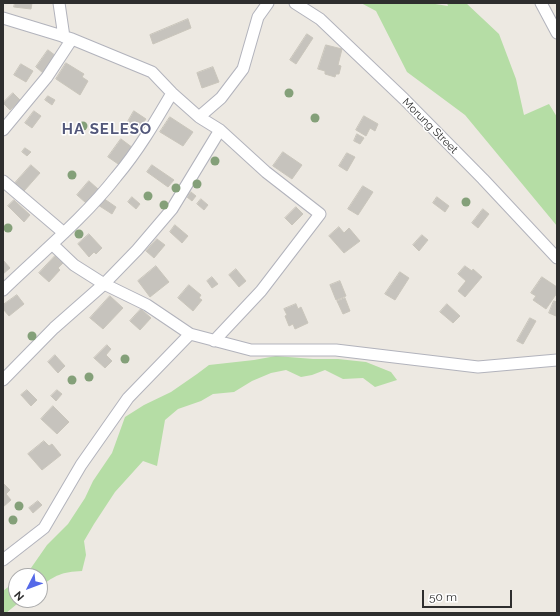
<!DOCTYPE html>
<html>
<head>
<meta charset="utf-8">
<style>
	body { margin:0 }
	#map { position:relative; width:560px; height:616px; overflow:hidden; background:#ede9e2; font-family:Raleway,sans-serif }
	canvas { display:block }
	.frame { position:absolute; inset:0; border:4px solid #2e2e2e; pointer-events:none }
	.north { position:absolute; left:8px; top:568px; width:40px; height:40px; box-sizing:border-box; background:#fff; border:1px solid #ababab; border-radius:50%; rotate:228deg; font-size:11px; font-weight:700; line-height:16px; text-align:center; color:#2e2e2e }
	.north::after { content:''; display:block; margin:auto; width:14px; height:18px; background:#5569e8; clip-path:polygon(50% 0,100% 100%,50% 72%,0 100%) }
	.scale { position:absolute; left:422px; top:590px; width:90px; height:18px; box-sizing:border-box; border:2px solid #2e2e2e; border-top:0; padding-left:5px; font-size:12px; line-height:14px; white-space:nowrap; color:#2e2e2e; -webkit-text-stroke:3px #fff; paint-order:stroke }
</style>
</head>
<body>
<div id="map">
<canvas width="560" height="616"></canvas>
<div class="frame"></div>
<div class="north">N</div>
<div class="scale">50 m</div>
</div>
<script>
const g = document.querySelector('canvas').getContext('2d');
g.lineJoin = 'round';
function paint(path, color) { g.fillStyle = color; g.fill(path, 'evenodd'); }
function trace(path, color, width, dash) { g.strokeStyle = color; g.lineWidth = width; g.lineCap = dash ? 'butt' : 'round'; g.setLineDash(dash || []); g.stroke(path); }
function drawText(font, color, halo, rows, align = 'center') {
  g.font = font + ' Raleway,sans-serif'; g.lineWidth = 3; g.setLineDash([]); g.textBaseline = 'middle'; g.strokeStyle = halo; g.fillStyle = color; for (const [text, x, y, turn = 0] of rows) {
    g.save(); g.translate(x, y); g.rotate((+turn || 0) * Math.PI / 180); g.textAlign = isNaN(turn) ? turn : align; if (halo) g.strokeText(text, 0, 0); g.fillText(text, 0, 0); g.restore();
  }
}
paint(new Path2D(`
	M361,3h68l19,3 -1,-3h19l33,31 17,45 8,36 25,-11 8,13v109l-92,-111 -58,-43 -31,-61z
	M276,356l37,3h25l28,3 25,10 6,8 -22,7 -12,-9 -20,1 -18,-9 -13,5 -11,2 -15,-7 -15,3 -19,8 -18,11 -21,2 -12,7 -23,8 -13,11 -8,46 -14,-5 -28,31 -21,32 -10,17 2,14 -4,16c-20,1 -27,4 -42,16v-11h-18l9,-8 16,-23 21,-21 17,-26 8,-17 19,-28 13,-36 19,-12 27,-13 26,-18 12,-9 45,-5z
	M16,581v19h6l-16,13h-3v-22z`), '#b5dda5');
const building = new Path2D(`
	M15,3h17l-1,6 -17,-2z
	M188,19l3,9 -38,16 -3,-9z
	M307,34l6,4 -17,26 -6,-4z
	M326,45l16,4 -4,16 3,1 -2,8h-3l-1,3 -10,-3v-3l-7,-2z
	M48,50l8,6 -13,17 -7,-6z
	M66,63l18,11 -2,3 6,4 -8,14 -24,-16z
	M21,64l12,7 -7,11 -12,-7z
	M213,67l6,15 -17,6 -5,-15z
	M13,93l7,7 -10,10 -7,-7z
	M48,96l7,4 -3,5 -7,-5z
	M34,111l7,5 -9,12 -7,-5z
	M134,111l12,8 -9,13 -11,-7z
	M364,116l14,8 -3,7 -5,-3 -4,8 -10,-6z
	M170,117l23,15 -10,14 -23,-14z
	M357,134l7,4 -4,6 -6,-3z
	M121,139l12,9 -12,18 -13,-9z
	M25,148l6,4 -4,4 -5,-4z
	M283,152l19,13 -10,14 -19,-13z
	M347,153l8,4 -8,14 -8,-5z
	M31,165l9,8 -16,18 -9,-8z
	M152,165l22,15 -6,7 -21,-15z
	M89,181l9,8 -12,14 -9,-8z
	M363,186l10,6 -15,23 -10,-6z
	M191,192l5,4 -4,5 -5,-4z
	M132,197l8,7 -4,5 -8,-7z
	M437,197l12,9 -4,6 -12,-9z
	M103,198l13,9 -4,7 -14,-9z
	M201,199l7,6 -4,5 -7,-6z
	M14,200l16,15 -6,7 -16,-16z
	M296,207l7,7 -11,11 -7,-7z
	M483,209l6,5 -11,14 -6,-5z
	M175,225l13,11 -6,7 -12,-11z
	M339,227l5,6 5,-5 11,13 -16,12 -15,-17z
	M89,234l13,14 -6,6 -2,-2 -5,5 -11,-13z
	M422,235l6,5 -9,11 -6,-6z
	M157,239l8,6 -11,13 -8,-7z
	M55,256l8,7 -5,5 2,2 -11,12 -10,-9z
	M3,260l7,8 -7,6z
	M156,266l13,16 -19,15 -12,-16z
	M465,266l7,5 1,-2 9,8 -17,20 -7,-6 8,-10 -8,-7z
	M236,269l10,12 -7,6 -10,-12z
	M400,272l9,6 -14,22 -10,-6z
	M212,277l6,7 -6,4 -5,-7z
	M542,277l15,10v6l-11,16 -13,-9 3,-4 -5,-3z
	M340,281l6,15 -10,4 -6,-15z
	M189,285l12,10 -2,3 3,2 -9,11 -15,-13z
	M17,295l7,9 -15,12 -6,-7v-4z
	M110,296l13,12 -20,21 -13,-11z
	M345,298l5,13 -7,3 -6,-13z
	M554,301l3,1 -1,14 -7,-3z
	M296,304l2,5 3,-2 7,16 -13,6 -2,-5 -4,2 -4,-10 2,-1 -3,-6z
	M447,304l13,12 -7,7 -13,-11z
	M141,309l10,9 -11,12 -10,-9z
	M530,318l6,3 -13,23 -6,-3z
	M107,345l4,4 -5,6 6,6 -7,7 -11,-10z
	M55,355l10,11 -7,7 -10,-11z
	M27,390l10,10 -6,6 -10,-11z
	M57,390l5,4 -6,7 -5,-5z
	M53,406l16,16 -12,12 -16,-15z
	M44,441l5,5 3,-2 9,11 -19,15 -14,-16z
	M3,483l7,7 -4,4 5,6 -8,7z
	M38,501l4,4 -9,8 -4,-5z`);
paint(building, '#c6c3bd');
trace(building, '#c9c5bb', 1);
const minor = new Path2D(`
	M59,3l5,34
	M295,3l25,16 84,80 79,80 74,79
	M541,3l16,30
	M3,18l69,21 80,33 20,21 27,24 21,13 46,42 54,42 -59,77 -47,50
	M199,117l22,-19 22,-29 15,-52 10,-14
	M3,130l44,-53 25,-38
	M3,181l61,52
	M52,244l22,21 30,19 43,21 43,29 61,16h85l142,17 79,-7
	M3,290c38,-37 80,-71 113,-113 22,-26 39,-55 56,-84
	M3,380l51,-52 50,-44 33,-34 35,-41 48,-79
	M3,560l41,-32 37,-63 47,-67 62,-64`);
trace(minor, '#b2b3bc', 13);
trace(minor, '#fff', 11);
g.fillStyle = '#84a079';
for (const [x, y] of [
	[289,93],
	[315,118],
	[83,126],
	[215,161],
	[72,175],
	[197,184],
	[176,188],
	[148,196],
	[466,202],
	[164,205],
	[8,228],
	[79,234],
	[32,336],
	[125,359],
	[89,377],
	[72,380],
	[19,506],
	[13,520]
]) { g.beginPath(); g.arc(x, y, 4.5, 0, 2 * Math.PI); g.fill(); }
drawText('11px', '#2e2e2e', '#fff', [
	["Morung Street",430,126,45]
]);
g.letterSpacing = '1px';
drawText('bold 15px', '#52577a', '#fff', [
	["HA SELESO",107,129]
]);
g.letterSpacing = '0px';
</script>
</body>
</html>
